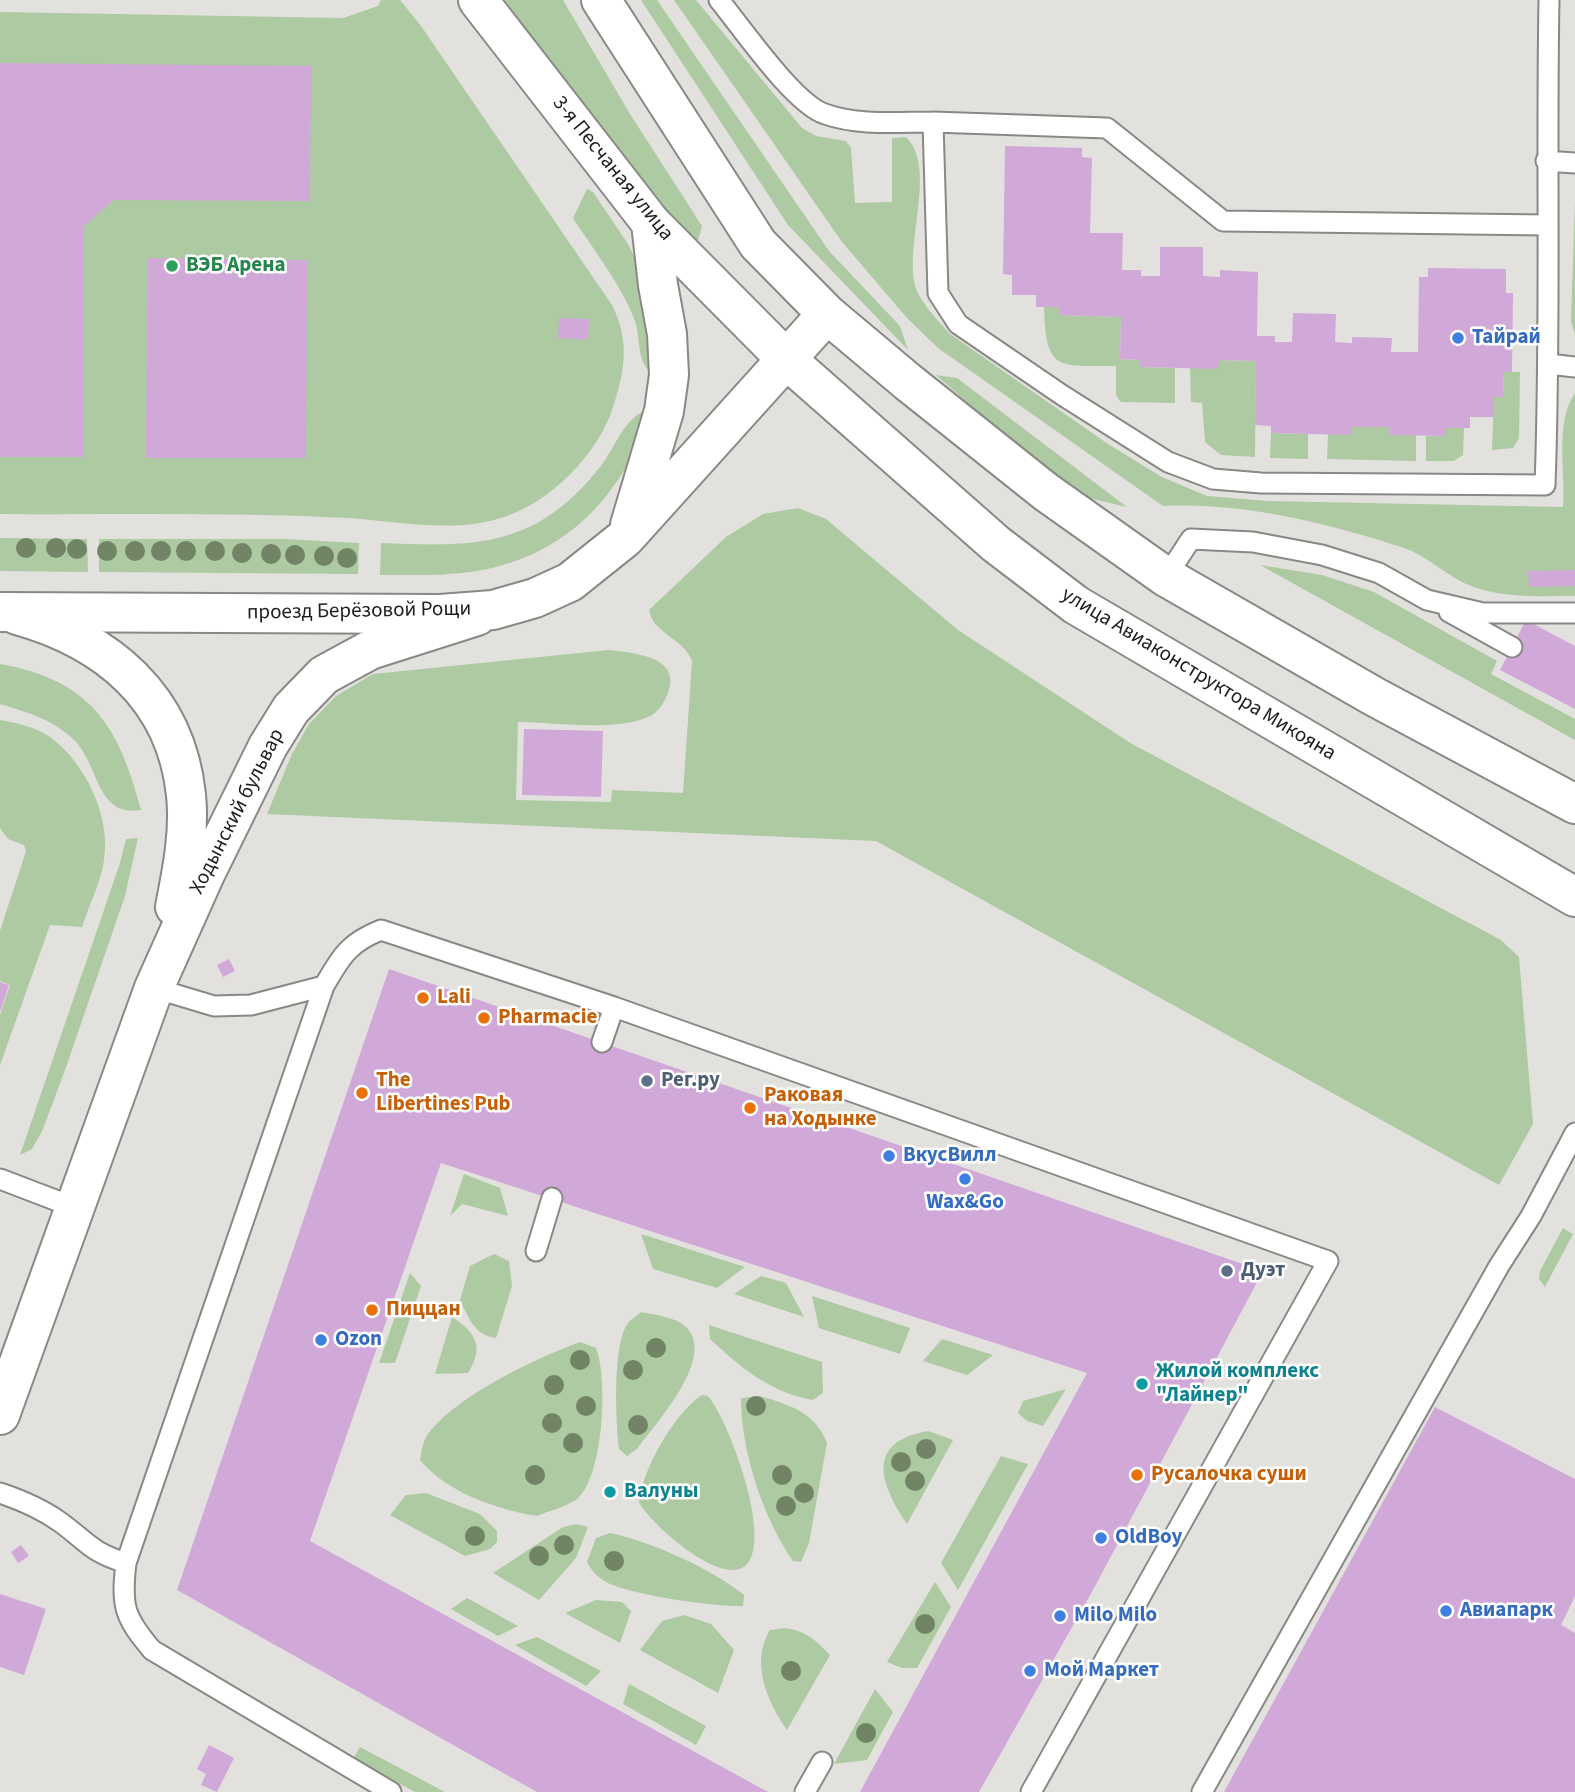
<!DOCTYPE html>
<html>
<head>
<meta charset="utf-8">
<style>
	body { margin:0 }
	canvas { display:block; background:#e2e1de }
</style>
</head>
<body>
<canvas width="1575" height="1792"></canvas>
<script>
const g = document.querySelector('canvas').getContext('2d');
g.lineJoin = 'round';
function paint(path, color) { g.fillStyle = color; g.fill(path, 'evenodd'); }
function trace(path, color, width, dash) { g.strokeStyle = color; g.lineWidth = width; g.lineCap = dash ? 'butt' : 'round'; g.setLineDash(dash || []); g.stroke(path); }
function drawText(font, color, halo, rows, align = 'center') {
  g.font = font + ' "Source Sans 3",sans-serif'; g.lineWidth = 5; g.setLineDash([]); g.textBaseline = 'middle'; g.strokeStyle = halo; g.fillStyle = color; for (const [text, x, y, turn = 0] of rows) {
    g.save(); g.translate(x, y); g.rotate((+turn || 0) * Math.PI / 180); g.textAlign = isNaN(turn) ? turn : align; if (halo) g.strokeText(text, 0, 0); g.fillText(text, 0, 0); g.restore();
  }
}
paint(new Path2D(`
	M381,0h19l21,26 191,279c18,36 13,65 1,102 -13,42 -54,86 -94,104 -55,26 -116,10 -173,7 -115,-6 -231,-3 -346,-4v-502l343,6 35,-12z
	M505,0h58l67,114 72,112 -4,15 -6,3 -106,-130z
	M641,0h16l172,251 71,75 8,24 -120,-125z
	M674,0h22l106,128 14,8 30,5 5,7 4,55 37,-1v-64l14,-1c33,32 -5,113 11,154 7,15 22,31 33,43l158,110 54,33 45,19 61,5 295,6c3,-34 -9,-84 12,-114v203c-37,0 -76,3 -111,-13 -20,-10 -39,-28 -60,-35 -77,-25 -160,-46 -241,-42l-225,-158 -31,-30 -65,-76z
	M587,189l6,3 35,52 22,45 4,85c-18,-8 -13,-36 -19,-53 -14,-37 -41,-70 -62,-103z
	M1575,199v136l-4,-13z
	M1044,307h16v8l61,2 -1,42 20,1v7l35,1v35l-54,-1 -5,-7v-29c-60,0 -70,5 -72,-59z
	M1219,360l37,1 -1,96 -34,-2 -16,-13 -3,-39 -11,-1 -1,-34z
	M1504,372h16l-1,66 -6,10 -21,2 2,-53h9z
	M936,375l21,3 170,129 -43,-10 -36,-24z
	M642,412l8,2c-28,82 -84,142 -173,157 -32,5 -65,4 -97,4l1,-32c95,4 155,5 219,-76 15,-18 20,-42 42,-55z
	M1351,427h39l26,8v26l-89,-2 1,-25z
	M1446,428h18l-1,27 -9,6h-28v-25h19z
	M1271,433l37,1v25l-38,-1z
	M798,508l28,11 132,111 174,114 369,196 18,17 14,167 -34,61 -623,-344 -609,-27 25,-60 17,-30 27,-28 37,-22 236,-24c24,3 73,6 59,43 -4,10 -10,20 -20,24 -34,15 -94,5 -130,5l-2,78 95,2 1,-12 71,3 9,-132c-8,-23 -39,-27 -43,-51l77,-73 37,-23z
	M0,538l87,1 1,33 -88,-1z
	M99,539h185l75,4 -1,31 -259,-2z
	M1260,565l62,10 52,17 123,69 -6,13 84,45v21z
	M0,664c91,16 119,62 141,146 -43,7 -41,-39 -64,-67 -20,-22 -50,-31 -77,-39z
	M0,720c17,3 36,7 50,17 36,26 61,80 54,123 -3,22 -15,45 -22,67l-32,-2 -50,140v-50l10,-30 -10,-4v-50l26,-80 -2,-6 -16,-6 -8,-11z
	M138,838l-13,58 -60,174 -22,59 -11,20 -12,6 100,-292 6,-24z
	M464,1174l36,14 8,28 -46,-12 -12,12z
	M1563,1228l10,6 -28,53 -6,-8 1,-8z
	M641,1234l104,33 -28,21 -64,-19z
	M494,1254l15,7 3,25 -16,52c-22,-3 -27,-20 -36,-38l10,-34z
	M410,1273l11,13 -26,77h-16z
	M761,1276l25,7 18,34 -70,-23z
	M812,1296l98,32 -10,26 -81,-26z
	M641,1312c14,3 37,5 47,17 26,32 -33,95 -51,120l-10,7 -8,-7c-3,-28 -7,-104 9,-126 3,-4 10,-8 13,-11z
	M452,1317c25,16 32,31 16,56l-33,1z
	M709,1325l113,37 1,31 -10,7c-42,-7 -73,-33 -103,-61z
	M942,1339l51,16 -26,20 -44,-14z
	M580,1342l16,6c12,30 8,128 -19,151 -11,8 -28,12 -40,17 -39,-6 -91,-24 -117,-56 2,-12 3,-21 11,-30 30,-36 105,-72 149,-88z
	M1066,1389l-23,37 -16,-5 -9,-8 5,-12z
	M702,1395l6,1c21,25 64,141 39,168 -23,26 -98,-41 -108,-62 3,-32 36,-90 63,-107z
	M760,1396c30,9 55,16 67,47l-18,100 -8,19 -8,-1c-30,-43 -52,-110 -52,-163z
	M928,1431l25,9 -46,84c-28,-42 -41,-82 21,-93z
	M1001,1456l27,8 -70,126 -17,-27z
	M426,1493l54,21 17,17v11l-7,7 -25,7 -75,-41 16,-20z
	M576,1524l12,3 -12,31 -37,42 -46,-27 70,-46z
	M610,1533c40,8 102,36 134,62l-1,11c-28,1 -113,-11 -137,-24 -8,-4 -15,-12 -19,-20l9,-24z
	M935,1582l16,25 -34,61h-15l-15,-6z
	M467,1598l51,28 -20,10 -47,-27z
	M596,1600l26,2 9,9 -11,32 -55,-30z
	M684,1615l27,9 23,26 -16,43 -78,-43 22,-29z
	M785,1628c21,3 31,12 45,27l-43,75c-20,-29 -37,-68 -17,-100z
	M537,1637l64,34 -15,15 -71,-41z
	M629,1684l77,42 -10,19 -73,-41z
	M875,1689l18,23 -26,48 -33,4z
	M360,1747l85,45h-30l-62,-33z`), '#adcaa2');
paint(new Path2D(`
	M0,63l311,3 -1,135 -196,-1 -30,26 -1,231h-83z
	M1005,146l77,2v9l10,1 -2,75h33l-1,37h19v6h19v-29h43v29l17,1v-7l38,2 -1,64h18v6h17l1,-29 43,1 -1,28 17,1v-6l40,1 -1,14h27l1,-75h9v-9l78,1v24h7l-1,79h-8l-1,25h-9v20h-24v11h-24v8l-56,-1v-8h-39v8l-80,-2v-7l-16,-1 1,-64 -37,-1 -1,9 -78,-2v-7l-20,-1 1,-42 -62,-2 1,-8h-24v-12h-24v-20l-9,-1z
	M147,258l160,2 -1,198h-160z
	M559,318l30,1 -1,21 -30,-2z
	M1575,570v16l-46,1 -1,-16z
	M1526,620l49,26v63l-75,-39z
	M524,729l79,2 -2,66 -79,-2z
	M229,959l6,12 -12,6 -6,-12z
	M389,969l874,302 -170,319 -114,202h-119l227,-419 -646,-210 -131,378 458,251h-231l-360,-202z
	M0,982l9,3 -8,25h-1z
	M1435,1407l140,72v117l-14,29 14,8v159h-351z
	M21,1545l8,11 -11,7 -7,-11z
	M0,1594l46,15 -22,66 -24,-8z
	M209,1745l25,13 -17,34 -16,-7 5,-11 -9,-5z`), '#d1a9d8');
const lane = new Path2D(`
	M719,0c23,28 75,104 106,114 34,12 72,8 108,8l5,171 20,31 104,71 106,67 45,17 48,4 284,2c6,-161 1,-323 4,-485
	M933,122l174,6 116,93 324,4
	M1546,161l29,2
	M1549,364l26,3
	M1166,577l25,-38 62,3 69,13 57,18 48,27 56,13h92
	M1449,612l63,35
	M154,988l60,18 37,-1 73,-19
	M602,1042l12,-35
	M0,1179l76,29
	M536,1251l16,-53
	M0,1493c21,7 42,16 60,29 29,21 29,29 66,41
	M391,1792l-239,-142c-28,-33 -31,-44 -26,-87l198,-577c17,-29 24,-43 57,-56l233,77 714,254 -297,531
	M805,1792l17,-30
	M1202,1792l297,-526 32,-50 44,-83`);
const street = new Path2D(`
	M17,615c90,25 159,82 169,180 4,37 -4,76 -11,112
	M0,1415l154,-427 52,-116 62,-126 23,-37 33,-34 46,-25 107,-34`);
const secondary = new Path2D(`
	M478,0l173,223 135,136 210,185 80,61 499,292
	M601,0l157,244 69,70 81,68 138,110 120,85 209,120 200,107
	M630,525l34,-114 5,-36 -2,-41 -9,-49 -7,-62
	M0,612l440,2 53,-4 42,-12 35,-16 55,-44 202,-224`);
trace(lane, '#898885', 23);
trace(street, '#898885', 42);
trace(secondary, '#898885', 42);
trace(lane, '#fff', 19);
trace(street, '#fff', 38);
trace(secondary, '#fff', 38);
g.fillStyle = '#718466';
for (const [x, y] of [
	[26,548],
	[56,548],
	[77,549],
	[107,551],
	[135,551],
	[161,551],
	[186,551],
	[215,551],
	[242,553],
	[271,554],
	[295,555],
	[324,556],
	[347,558],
	[656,1348],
	[580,1360],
	[633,1370],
	[554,1385],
	[586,1406],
	[756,1406],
	[552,1423],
	[638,1425],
	[573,1443],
	[926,1449],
	[901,1462],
	[535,1475],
	[782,1475],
	[915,1481],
	[804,1493],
	[786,1506],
	[475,1536],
	[564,1545],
	[539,1556],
	[614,1561],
	[925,1624],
	[791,1671],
	[866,1733]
]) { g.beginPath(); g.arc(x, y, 10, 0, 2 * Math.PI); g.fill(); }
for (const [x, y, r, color] of [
	[172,266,7,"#2e9e5b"],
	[1458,338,7,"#3f7fe0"],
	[423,998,7,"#e8710a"],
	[484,1018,7,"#e8710a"],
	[647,1081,7,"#5c6f8a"],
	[362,1093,7,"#e8710a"],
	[750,1108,7,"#e8710a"],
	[889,1156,7,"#3f7fe0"],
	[965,1179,7,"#3f7fe0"],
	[1227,1271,7,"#5c6f8a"],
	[372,1310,7,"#e8710a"],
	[321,1340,7,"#3f7fe0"],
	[1142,1384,7,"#0f9aa8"],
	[1137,1475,7,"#e8710a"],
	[610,1492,7,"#0f9aa8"],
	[1101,1538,7,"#3f7fe0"],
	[1446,1611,7,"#3f7fe0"],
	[1060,1616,7,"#3f7fe0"],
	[1030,1671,7,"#3f7fe0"]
]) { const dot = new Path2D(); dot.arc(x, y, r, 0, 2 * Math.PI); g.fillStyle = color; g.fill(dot); trace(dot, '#fff', 2.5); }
drawText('21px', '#1e1e1d', '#fff', [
	["3-я Песчаная улица",612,169,51],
	["проезд Берёзовой Рощи",359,612,-1],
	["улица Авиаконструктора Микояна",1198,675,31],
	["Ходынский бульвар",238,812,-63]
]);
drawText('bold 21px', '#27864d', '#fff', [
	["ВЭБ Арена",186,266]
], 'left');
drawText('bold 21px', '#366cbe', '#fff', [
	["Тайрай",1472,338],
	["ВкусВилл",903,1156],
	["Wax&Go",965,1203,"center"],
	["Ozon",335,1340],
	["OldBoy",1115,1538],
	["Авиапарк",1460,1611],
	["Milo Milo",1074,1616],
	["Мой Маркет",1044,1671]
], 'left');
drawText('bold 21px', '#c56008', '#fff', [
	["Lali",437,998],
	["Pharmacie",498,1018],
	["The",376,1081],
	["Libertines Pub",376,1105],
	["Раковая",764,1096],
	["на Ходынке",764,1120],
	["Пиццан",386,1310],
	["Русалочка суши",1151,1475]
], 'left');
drawText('bold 21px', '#4e5e75', '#fff', [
	["Рег.ру",661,1081],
	["Дуэт",1241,1271]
], 'left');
drawText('bold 21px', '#0d838f', '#fff', [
	["Жилой комплекс",1156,1372],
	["\"Лайнер\"",1156,1396],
	["Валуны",624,1492]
], 'left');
</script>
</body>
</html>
